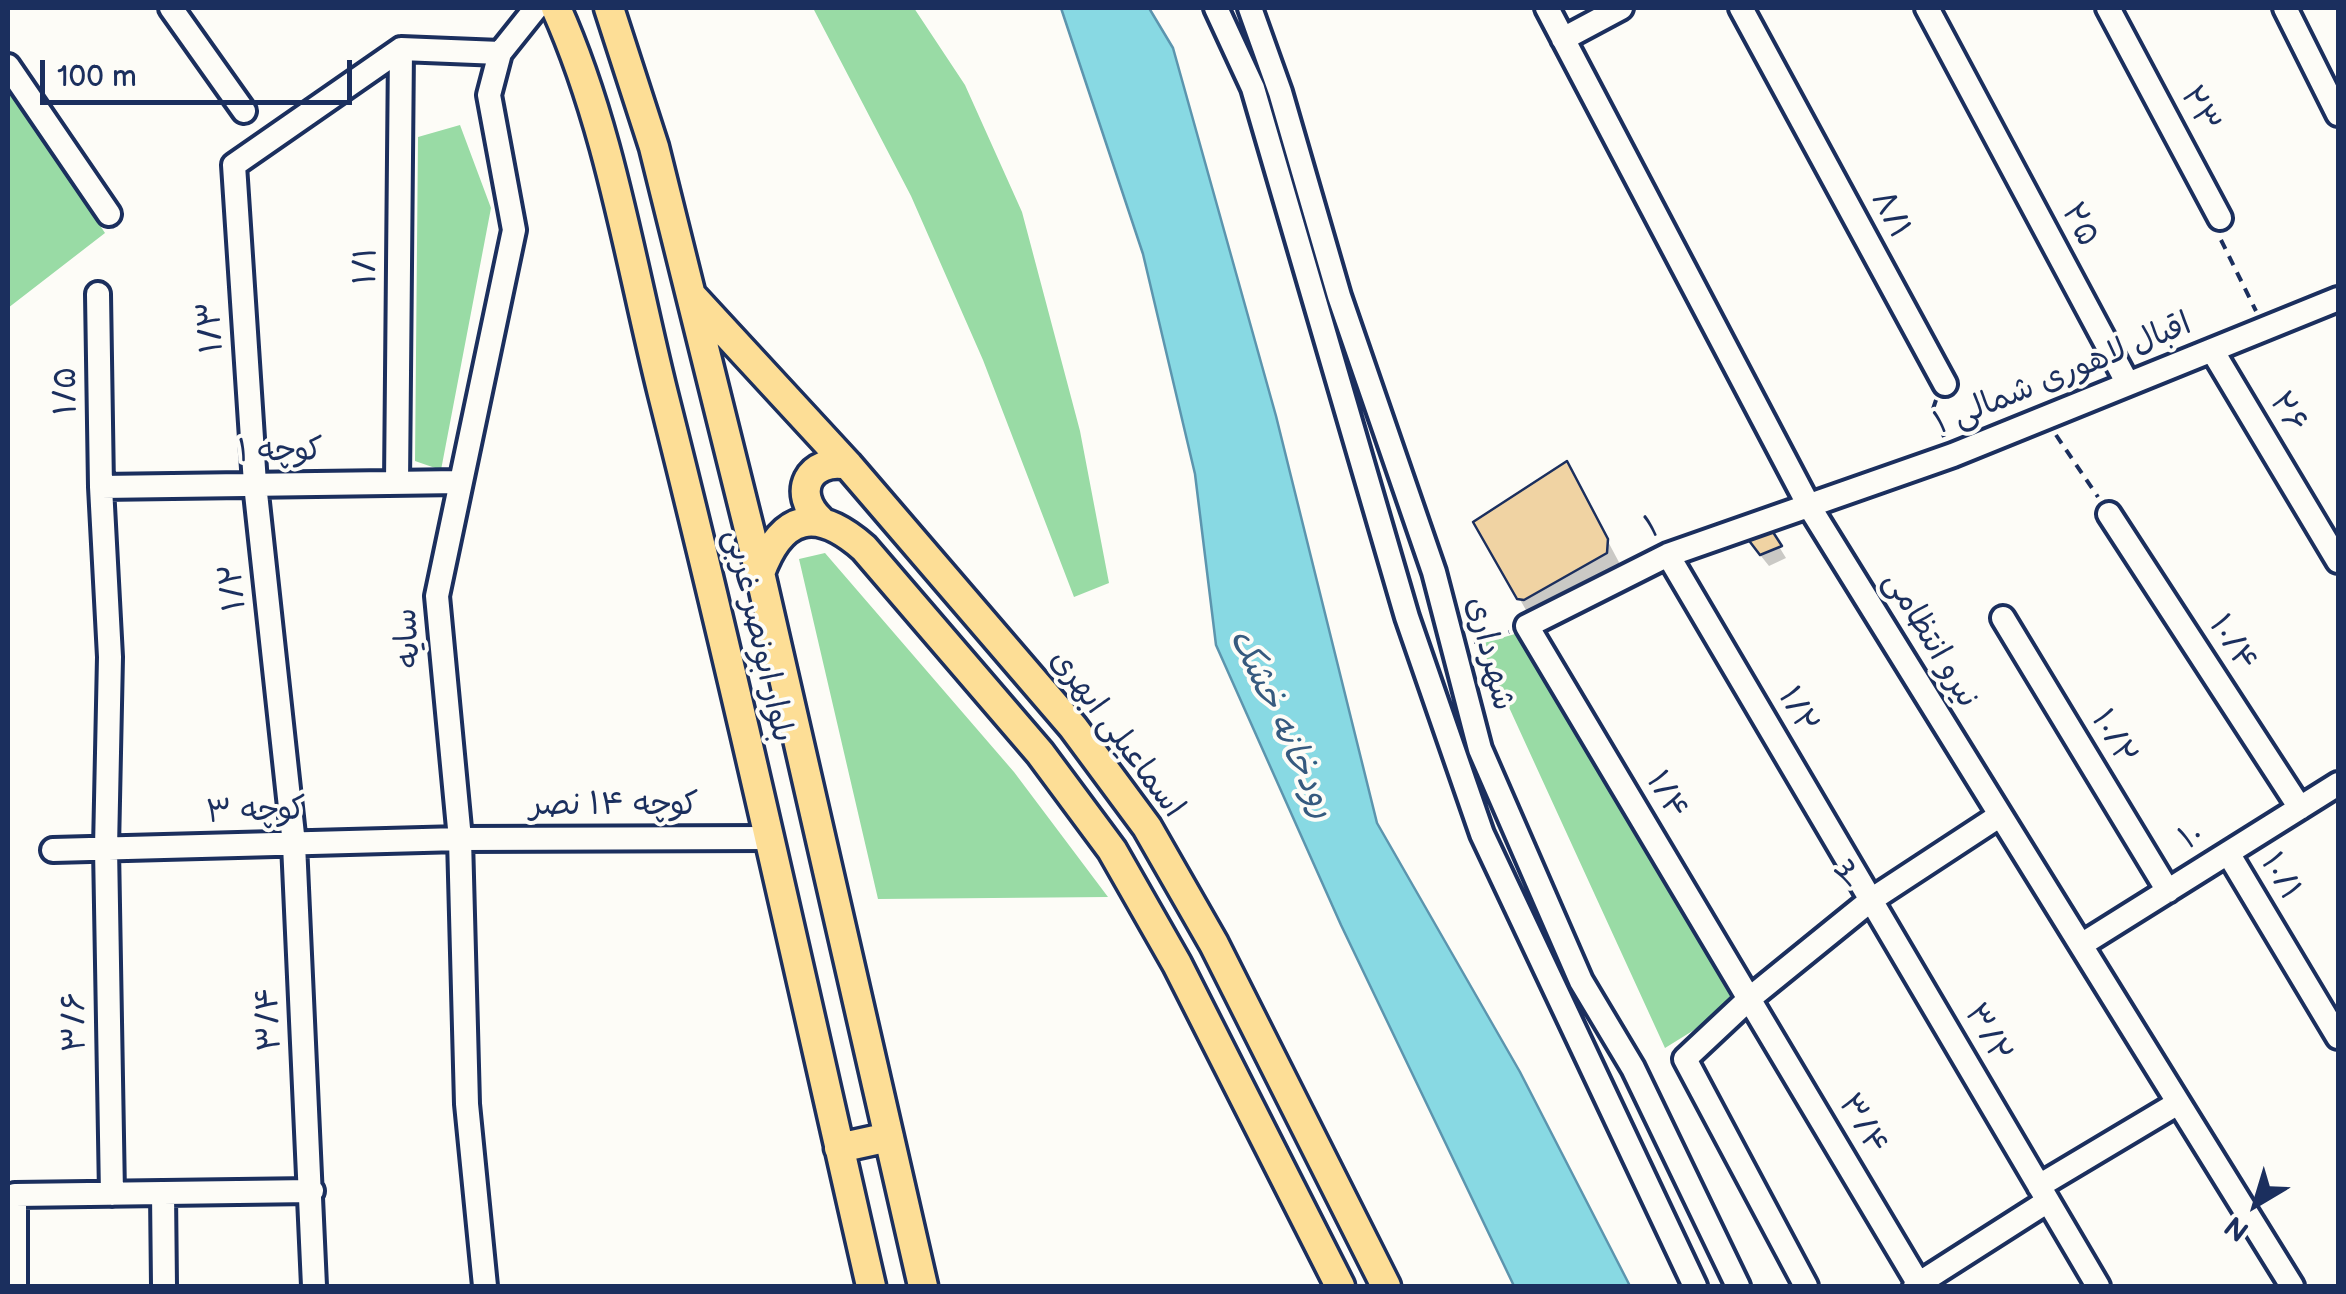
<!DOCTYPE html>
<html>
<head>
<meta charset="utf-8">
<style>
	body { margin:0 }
	#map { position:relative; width:2346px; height:1294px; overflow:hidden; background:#fdfcf7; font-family:"Balsamiq Sans",sans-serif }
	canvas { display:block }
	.frame { position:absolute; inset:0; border:10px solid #1b2f5e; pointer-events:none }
	.north { position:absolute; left:2206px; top:1154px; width:100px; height:100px; -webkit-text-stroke:8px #fdfcf7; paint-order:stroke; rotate:218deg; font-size:28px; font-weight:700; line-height:40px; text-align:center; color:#1b2f5e }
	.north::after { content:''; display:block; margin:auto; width:35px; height:45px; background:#1b2f5e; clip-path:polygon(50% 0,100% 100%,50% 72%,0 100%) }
	.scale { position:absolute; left:40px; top:60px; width:312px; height:45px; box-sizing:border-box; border:5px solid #1b2f5e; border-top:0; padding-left:12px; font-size:30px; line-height:35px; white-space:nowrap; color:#1b2f5e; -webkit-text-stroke:8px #fdfcf7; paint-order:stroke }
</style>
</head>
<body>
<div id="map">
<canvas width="2346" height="1294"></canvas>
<div class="frame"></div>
<div class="north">N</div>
<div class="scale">100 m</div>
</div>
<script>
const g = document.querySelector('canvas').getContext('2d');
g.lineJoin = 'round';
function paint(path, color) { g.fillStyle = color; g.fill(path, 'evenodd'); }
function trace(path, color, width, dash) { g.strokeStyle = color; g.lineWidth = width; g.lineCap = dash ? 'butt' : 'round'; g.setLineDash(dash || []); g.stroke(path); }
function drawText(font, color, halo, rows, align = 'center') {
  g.font = font + ' "Balsamiq Sans","Playpen Sans Arabic",sans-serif'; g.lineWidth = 8; g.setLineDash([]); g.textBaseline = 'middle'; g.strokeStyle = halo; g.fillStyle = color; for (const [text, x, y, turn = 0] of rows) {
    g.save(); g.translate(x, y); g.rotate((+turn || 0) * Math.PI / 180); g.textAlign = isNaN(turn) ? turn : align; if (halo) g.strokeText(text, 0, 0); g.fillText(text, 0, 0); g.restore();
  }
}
paint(new Path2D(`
	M813,8h101l51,77 57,127 58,219 29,152 -35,14 -91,-237 -72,-164z
	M8,88l97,145 -97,75z
	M460,125l31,83 -50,262 -26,-9 3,-324z
	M825,553l189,219 94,125 -230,2 -79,-340z
	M1515,634l221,370 -71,44 -185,-404z`), '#99dba5');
const water = new Path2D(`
	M1061,8h88l24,40 103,368 101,407 143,249 110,214h-116l-173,-361 -125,-280 -21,-171 -52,-220z`);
paint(water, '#88d9e3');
trace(water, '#5c95ae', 2.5);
paint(new Path2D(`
	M1580,489l41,77 -87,58 -58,-101z
	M1770,532l16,26 -17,8 -12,-15z`), '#0003');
const building = new Path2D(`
	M1567,461l41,78 -1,14 -83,47 -7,-1 -44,-77z
	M1771,529l11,17 -22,9 -13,-17z`);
paint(building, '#f0d3a3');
trace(building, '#1b2f5e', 2.5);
const minor = new Path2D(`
	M171,8l73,103
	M1216,8l37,80 154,529 75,217 213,452
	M1250,8l30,84 59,204 95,276 46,177 101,232 52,87 105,218
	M1547,8l262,498 483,780
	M1741,8l204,376
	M1927,8l201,376
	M2108,8l112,210
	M2285,8l53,106
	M1563,39l58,-31
	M8,66l101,148
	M98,294l3,193 9,170 -4,191 6,346
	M2212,350l126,211
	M397,483l4,-434
	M101,487l359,-5
	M2109,514l191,294
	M1668,555l430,731
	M2003,618l165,273
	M53,850l407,-11 309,-1
	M2228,853l110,184
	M2081,945l257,-161
	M2039,1186l139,-83
	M163,1193l1,93
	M15,1286v-91l297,-4
	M314,1286l-20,-442 -39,-360 -21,-319 167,-116 99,4
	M485,1286l-18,-182 -7,-265 -23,-243 77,-366 -25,-135 11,-42 36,-45
	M1806,1286l-121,-227 64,-60 122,-99 128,-84
	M1915,1286l133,-85
	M1920,1286l-393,-660 141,-71 285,-100 385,-156`);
const major = new Path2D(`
	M556,8c54,120 75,258 107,386 75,296 140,595 208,892
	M609,8l45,139 106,426 163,713
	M692,296l156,169 225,262 74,100 67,117 172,342
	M820,520c-29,-27 -11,-63 28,-55
	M760,573c22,-59 56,-67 104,-25l176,205 72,97 65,114 163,322
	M839,1148l50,-11`);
trace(minor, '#1b2f5e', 30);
trace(major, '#1b2f5e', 35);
trace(new Path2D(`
	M2221,240l35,71
	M1936,400l-3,9 11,28
	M2056,435l42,62
	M1474,642l35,-10`), '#1b2f5e', 4, [10, 8]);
trace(minor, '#fdfcf7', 22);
trace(major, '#fdde96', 28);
drawText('32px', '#1b2f5e', '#fdfcf7', [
	["۲۳",2199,110,62],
	["۸/۱",1890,215,62],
	["۲۵",2079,225,62],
	["۱/۱",367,266,-89],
	["۱/۳",212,327,-94],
	["اقبال لاهوری شمالی ۱",2063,375,-22],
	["۱/۵",67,391,-91],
	["۲۶",2287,413,59],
	["کوچه ۱",280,452,-1],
	["۱",1652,528,-24],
	["۱/۲",234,587,-96],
	["بلوار ابونصر غربی",758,636,77],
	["سایه",409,638,-94],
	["نیرو انتظامی",1930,640,59],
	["۱۰/۴",2232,644,57],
	["شهرداری",1489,654,76],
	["۱/۲",1797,711,60],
	["اسماعیلی ابهری",1116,734,53],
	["۱۰/۲",2113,738,59],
	["۱/۴",1666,796,59],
	["کوچه ۱۴ نصر",614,806],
	["کوچه ۳",256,812,-2],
	["۱۰",2192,837,-32],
	["۳",1851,876,-36],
	["۱۰/۱",2280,877,59],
	["۳/۴",270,1019,-93],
	["۳/۶",76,1022,-91],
	["۳/۲",1987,1034,60],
	["۳/۴",1862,1125,59]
]);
drawText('italic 35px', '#365a7f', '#fdfcf7', [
	["رودخانه خشک",1281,724,65]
]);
</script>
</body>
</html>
